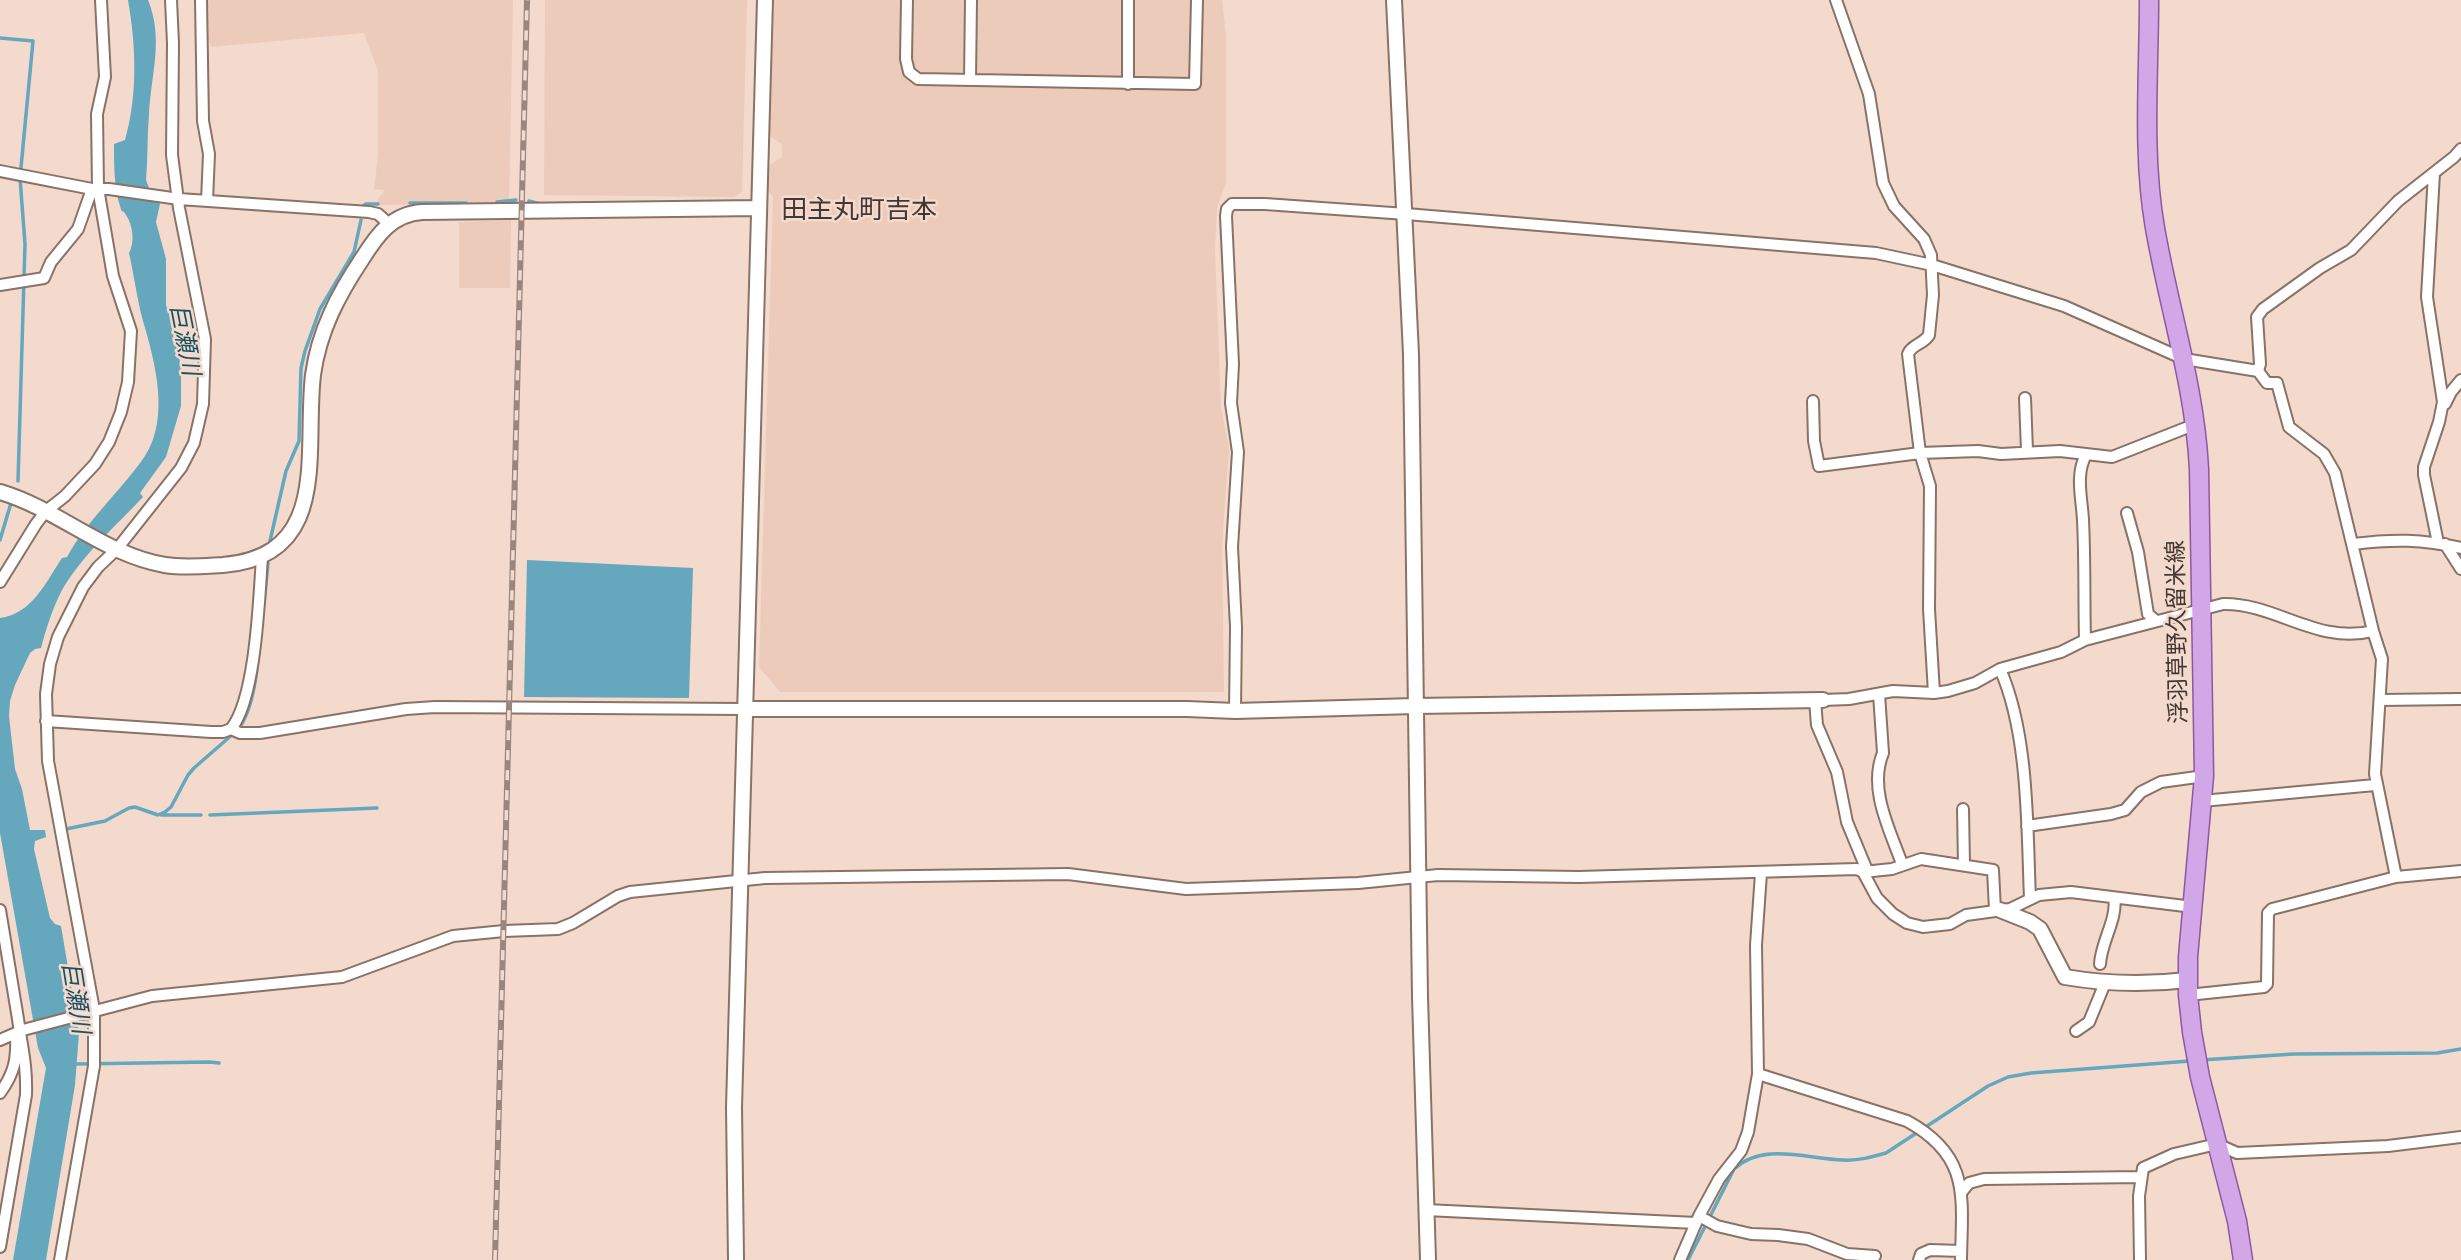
<!DOCTYPE html>
<html>
<head>
<meta charset="utf-8">
<style>
	body { margin:0 }
	canvas { display:block; background:#f4d9cd }
</style>
</head>
<body>
<canvas width="2461" height="1260"></canvas>
<script>
const g = document.querySelector('canvas').getContext('2d');
g.lineJoin = 'round';
function paint(path, color) { g.fillStyle = color; g.fill(path, 'evenodd'); }
function trace(path, color, width, dash) { g.strokeStyle = color; g.lineWidth = width; g.lineCap = dash ? 'butt' : 'round'; g.setLineDash(dash || []); g.stroke(path); }
function drawText(font, color, halo, rows, align = 'center') {
  g.font = font + ' Karla,"Noto Sans JP",sans-serif'; g.lineWidth = 5; g.setLineDash([]); g.textBaseline = 'middle'; g.strokeStyle = halo; g.fillStyle = color; for (const [text, x, y, turn = 0] of rows) {
    g.save(); g.translate(x, y); g.rotate((+turn || 0) * Math.PI / 180); g.textAlign = isNaN(turn) ? turn : align; if (halo) g.strokeText(text, 0, 0); g.fillText(text, 0, 0); g.restore();
  }
}
paint(new Path2D(`
	M206,0h307l-4,204 -132,1 1,-6 7,-9 -11,-1 4,-34v-84l-14,-38 -153,14 -5,-16z
	M545,0h202l-5,192 -8,5 -190,-2z
	M770,0h452l4,36v147l-9,25 -2,42 6,157 8,41 -7,98 2,146h-444l-21,-25 14,-470 -8,-10 1,-11 3,-11 13,-8v-13l-11,-7 -4,-11z
	M511,220l-1,68h-51v-66z`), '#edcbbb');
paint(new Path2D(`
	M128,0h20c16,39 3,74 1,114 -2,22 -1,44 -3,66l3,8 11,16 -4,18 10,37v47l9,13 6,53v34l-15,51 -26,36 3,4c-28,30 -62,59 -82,95 -9,18 -15,37 -20,56l-6,1 -5,4 -15,32 -5,16 -1,15 6,53 7,20 8,41h15l1,7 -11,4 -1,8 16,69 5,6 6,2 18,107 -4,52 -29,175h-33l33,-192 -8,-20 -38,-215v-215c32,-4 46,-36 62,-60l5,-1c20,-37 53,-65 78,-101 25,-39 10,-94 -2,-135 -6,-22 -9,-46 -14,-68 6,-10 4,-28 -3,-38 -5,-8 -3,1 -6,-9 -6,-19 -6,-41 -6,-62l11,-4c13,-45 11,-94 3,-140z
	M527,560l166,8 -4,130 -165,-1z`), '#65a8be');
trace(new Path2D(`
	M0,38l33,3 -13,137 5,66 -7,237
	M529,201l11,3
	M497,202l19,-2
	M410,203h56
	M363,206l3,-2h12
	M0,540l11,-37
	M270,541l16,-70 13,-30 2,-73 4,-17 15,-42 34,-57 7,-32
	M264,603l4,-40
	M239,728c13,-18 17,-47 19,-69
	M161,815h40
	M210,815l167,-7
	M66,829l39,-8 24,-13 6,-1 23,8 7,-3 6,-5 17,-32 6,-7 39,-34
	M2201,1060l93,-6 143,-1 24,-4
	M75,1064l134,-2 10,1
	M1688,1260l46,-91c29,-27 73,-10 109,-9 15,1 29,-3 43,-7l102,-67 20,-9 23,-4 159,-12`), '#65a8be', 3.5);
const minor = new Path2D(`
	M201,0l2,121 6,33 -2,47
	M907,0l-1,59 3,13 9,7 277,5 2,-84
	M1836,0l33,94 14,89 11,23 30,33 7,16 2,40 -4,40c-5,9 -17,9 -21,19l12,99 10,33 -1,123 5,84
	M970,80l1,-80
	M1128,84v-84
	M0,171l92,18h17l70,10 190,13 9,2 11,10
	M2434,173l-7,124 16,105 -4,20 -15,45v8l14,68
	M0,285l44,-7 7,-16 27,-33 14,-40
	M2258,371l2,-7 -3,-47 6,-8 57,-41 31,-18 47,-49 56,-44 7,-8
	M2025,398l2,53
	M1813,401l1,40 5,25 101,-13 58,-2 23,3 59,-3 52,6 84,-33
	M2445,404l6,-12 10,-12
	M2127,513l11,39 10,62 7,6
	M2353,544c40,-5 69,-5 108,4
	M2445,544l16,25
	M0,582l36,-58 10,-13 19,-15 30,-32 14,-22 12,-30 7,-30 3,-51 -18,-55 -15,-88 -1,-74 8,-37 -4,-77
	M2085,640c-1,-40 0,-80 -2,-120 -1,-21 -8,-46 3,-65
	M2000,669c29,65 27,159 30,230
	M1879,694l4,59c-15,36 7,77 19,111
	M1815,700l2,25 20,47 10,50 19,46 -3,4 29,-3 29,-10 72,11 2,40
	M1823,700l26,-1 44,-8 41,2 14,-2 27,-8 25,-14 61,-17 24,-12 138,-36c53,-1 94,41 150,27
	M2380,700l81,-1
	M1235,711l1,-84 -4,-80 6,-95 -7,-49 2,-39 -7,-148 1,-7 5,-5h33l141,10 470,39 56,12 132,41 120,53 74,12 9,12h10l12,44 35,27 11,19 38,158 9,28 -7,115 21,103
	M46,721l165,11h12l8,-3 9,4h20l146,-24 29,-2 310,2
	M231,729c25,-31 28,-130 31,-172
	M2202,801l173,-16
	M1963,809l1,56
	M2027,826l84,-12 14,-4 16,-18 20,-10 43,-6
	M0,910c6,37 12,73 18,109 4,29 9,46 8,76l-26,152
	M2100,964c1,-22 18,-46 14,-66
	M2188,995l76,-8 3,-3 1,-71 4,-4 124,-32 65,-6
	M2076,1031l13,-9 16,-39
	M0,1040l23,-10 129,-34 190,-19 111,-41 51,-5 54,-2 15,-6 45,-27 12,-4 135,-14 303,-4 118,15 172,-6 80,-8 141,2 278,-8 6,3 14,26 16,16 14,9 16,4 27,-3 16,-9 44,-6 29,-14 32,-3 122,15
	M1758,1074l149,47c64,35 55,76 54,139
	M0,1093c15,-21 17,-34 16,-59
	M1961,1193l8,-10 15,-4 156,-2
	M1426,1210l270,13
	M1699,1216l18,10 34,8 27,1 30,4 39,15 28,2
	M60,1260l34,-194v-56l-46,-249 -2,-67 4,-30 8,-27 25,-50 15,-20 19,-18 64,-81 13,-25 9,-39 2,-65 -26,-131 -7,-53 1,-112 -2,-43
	M1680,1260l19,-44 20,-37 22,-28 7,-19 10,-58 -2,-129 5,-72
	M1919,1260l2,-6 9,-4 31,1
	M2140,1260l-1,-64 4,-28 31,-14 43,-10 20,9 151,-7 73,-9`);
const tertiary = new Path2D(`
	M1394,0l17,354 9,643 8,263
	M0,492c58,17 105,63 165,73 19,3 39,1 58,0 109,-9 81,-113 90,-190 6,-44 25,-80 49,-116 15,-24 30,-45 60,-47l337,-4
	M745,709h442l48,2 180,-5 408,-6
	M2000,910l30,12 10,7 25,48c41,7 81,8 122,3
	M736,1260l-2,-153 31,-1107`);
const primary = new Path2D(`
	M2149,0c0,75 -7,154 6,228 14,81 40,159 44,241l5,307 -16,181v38l4,37 8,45 37,144 6,39`);
trace(minor, '#897266', 14);
trace(tertiary, '#897266', 18);
trace(primary, '#8b599f', 21);
trace(minor, '#fff', 10);
trace(tertiary, '#fff', 14);
trace(primary, '#d1a7e8', 18);
const rail = new Path2D(`
	M495,1260l32,-1260`);
trace(rail, '#99867e', 6);
trace(rail, '#f4d9cd', 3.5, [10]);
drawText('23px', '#423732', '#f4d9cd', [
	["浮羽草野久留米線",2178,632,-91]
]);
drawText('italic 24px', '#1a5263', '#f4d9cd', [
	["巨瀬川",184,340,79],
	["巨瀬川",75,998,81]
]);
drawText('26px', '#423732', '#f4d9cd', [
	["田主丸町吉本",859,211]
]);
</script>
</body>
</html>
